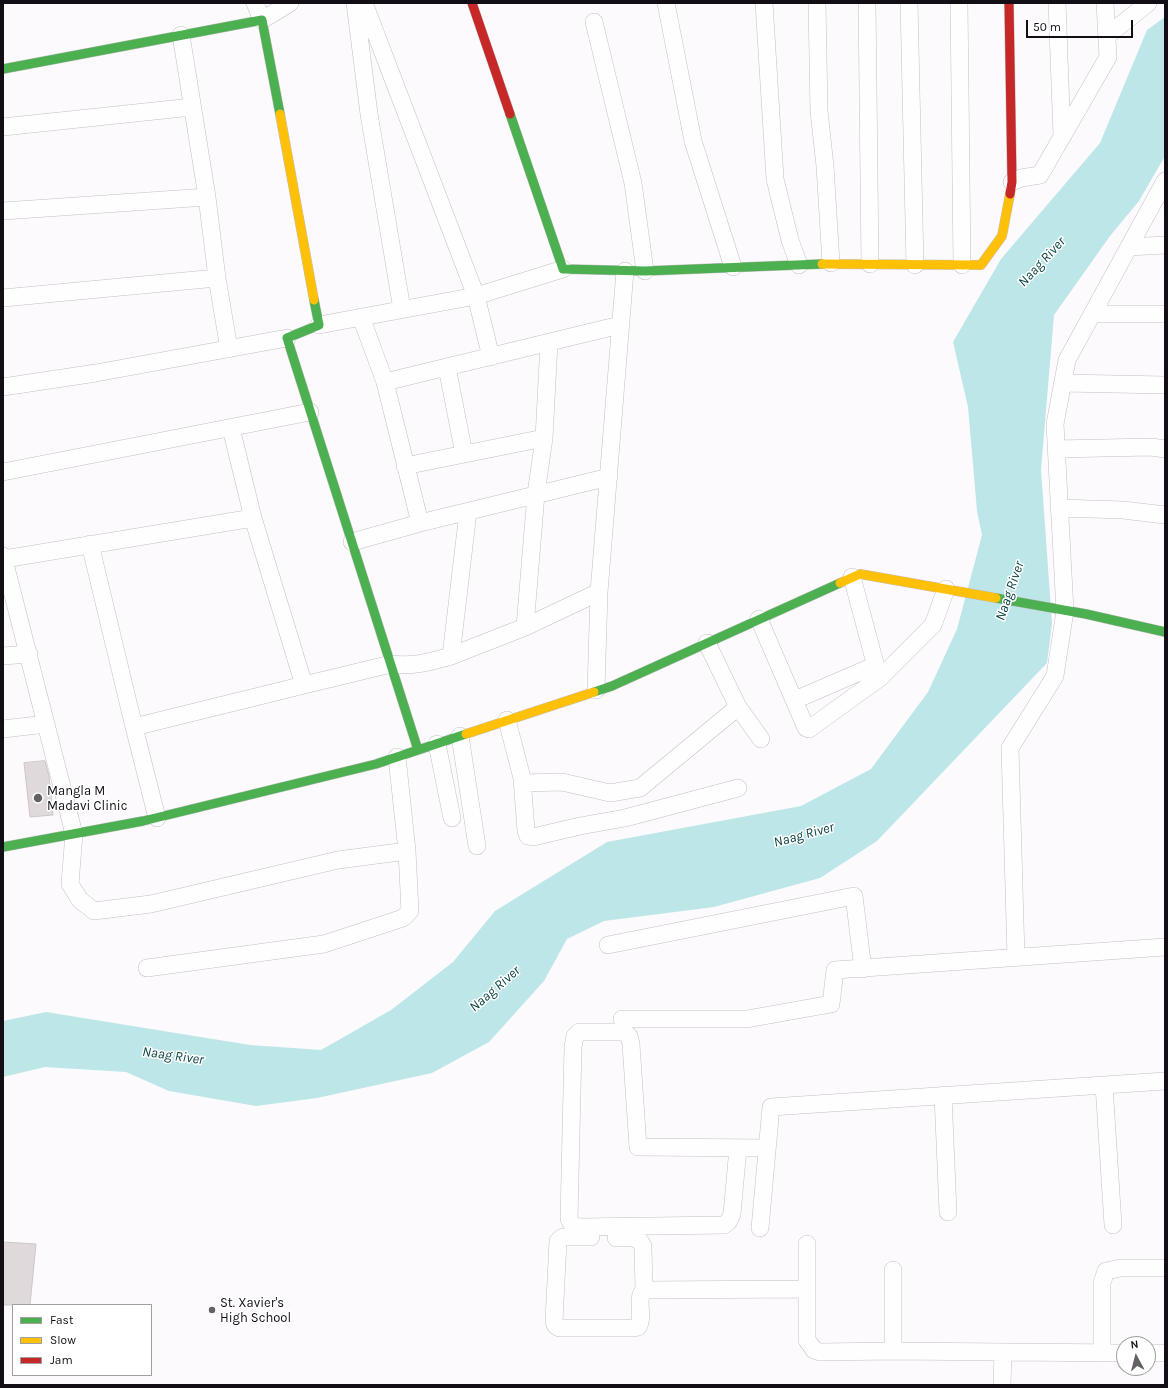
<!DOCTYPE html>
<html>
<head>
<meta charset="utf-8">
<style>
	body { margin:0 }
	#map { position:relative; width:1168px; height:1388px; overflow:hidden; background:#fcfafd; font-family:Karla,sans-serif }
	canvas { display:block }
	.frame { position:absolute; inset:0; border:4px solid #130e15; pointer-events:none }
	.legend { position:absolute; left:12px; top:1304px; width:140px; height:72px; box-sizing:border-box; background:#fff; border:1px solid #a19fa1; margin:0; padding:5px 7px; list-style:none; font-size:12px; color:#130e15 }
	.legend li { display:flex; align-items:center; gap:8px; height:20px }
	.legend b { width:20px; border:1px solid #a19fa1 }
	.north { position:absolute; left:1116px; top:1336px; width:40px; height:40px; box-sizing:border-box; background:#fff; border:1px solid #a19fa1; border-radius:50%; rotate:353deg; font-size:11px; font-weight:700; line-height:16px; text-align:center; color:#130e15 }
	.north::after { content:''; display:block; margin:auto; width:14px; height:18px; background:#656166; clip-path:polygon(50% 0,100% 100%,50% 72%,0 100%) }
	.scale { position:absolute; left:1026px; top:20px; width:107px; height:18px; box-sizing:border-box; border:2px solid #130e15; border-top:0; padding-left:5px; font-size:12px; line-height:14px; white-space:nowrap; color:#130e15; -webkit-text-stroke:3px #fff; paint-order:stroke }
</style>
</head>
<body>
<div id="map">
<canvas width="1168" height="1388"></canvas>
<div class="frame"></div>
<ul class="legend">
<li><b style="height:5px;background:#4caf50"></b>Fast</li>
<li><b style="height:5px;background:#ffc107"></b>Slow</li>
<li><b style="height:5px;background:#c62828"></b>Jam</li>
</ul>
<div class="north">N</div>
<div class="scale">50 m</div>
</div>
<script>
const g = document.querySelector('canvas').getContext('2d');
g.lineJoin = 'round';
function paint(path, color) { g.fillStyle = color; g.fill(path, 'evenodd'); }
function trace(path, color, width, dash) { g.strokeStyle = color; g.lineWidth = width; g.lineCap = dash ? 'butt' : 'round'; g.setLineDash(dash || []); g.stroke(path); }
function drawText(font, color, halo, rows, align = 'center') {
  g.font = font + ' Karla,sans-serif'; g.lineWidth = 3; g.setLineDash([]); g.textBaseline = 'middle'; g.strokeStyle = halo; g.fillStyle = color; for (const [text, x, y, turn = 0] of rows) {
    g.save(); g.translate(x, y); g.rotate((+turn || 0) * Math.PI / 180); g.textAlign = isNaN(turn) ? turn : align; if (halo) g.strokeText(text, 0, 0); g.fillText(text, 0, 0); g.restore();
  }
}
paint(new Path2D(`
	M1165,17v139l-26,45 -29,35 -56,79 -13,155 11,153 -5,40 -170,178 -57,37 -106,29 -110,14 -37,18 -23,42 -55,61 -57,31 -115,25 -61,8 -87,-15 -43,-19 -81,-5 -42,10v-56l43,-9 204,33 71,5 70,-40 62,-48 42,-51 112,-69 194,-36 70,-37 57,-77 29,-63 25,-94 -5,-24 -9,-104 -15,-65 48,-83 99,-116 47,-113z`), '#bde6e8');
const building = new Path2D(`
	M45,761l4,15 4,39 -23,2 -6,-54z
	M3,1242l33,2 -6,61h-27z`);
paint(building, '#dfd9dc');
trace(building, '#ccc6c9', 1);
const street = new Path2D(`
	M255,3l7,17 28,-17
	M355,3l14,111 33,195
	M364,3l112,293 15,61
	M666,3l27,138 40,126
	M764,3l11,176 15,61 9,25
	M817,3l2,108 6,55 6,97
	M867,3l3,261
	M909,3l6,262
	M959,3l3,262
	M1057,3l5,133
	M594,22l39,161 12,88
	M1108,35l40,-32
	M3,127l189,-20
	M1012,182l9,-4 19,-3 68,-118 -3,-54
	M207,197l10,81 12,71
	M3,211l204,-14 -26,-162
	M1129,247l36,-2
	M3,298l214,-20
	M1092,314h73
	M361,317l24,65 235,-57
	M319,325l157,-29 87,-27
	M447,367l17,87
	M385,382l35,141 189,-46
	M1063,383l102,2
	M3,387l93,-14 191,-35
	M1056,449l95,-2 14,2
	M405,466l139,-28
	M3,472l307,-60
	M1059,508l64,2 42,5
	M352,542l68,-19
	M90,544l44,183 170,-42 -51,-167
	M3,556l71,278 -4,50 10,16 14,11 57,-7 187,-44 69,-9
	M4,559l249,-41 -22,-90
	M852,577l27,101
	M759,619l47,109 3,1 72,-52 52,-52 13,-36
	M525,627l11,-133 8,-56 5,-95
	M707,643l31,64 23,32
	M3,656l26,-2
	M451,656l74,-29 74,-35
	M304,685l87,-21c21,3 39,-2 60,-8l17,-144
	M596,690l3,-98 26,-321
	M795,700l81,-35
	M507,720l15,58 4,53 2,5 5,1 47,-11 45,-8 113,-30
	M134,727l23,91
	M3,729l43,-5
	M460,736l17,110
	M437,744l15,74
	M523,783l39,-1 48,11 30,-5 98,-81
	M608,945l246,-49 9,73
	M1016,957l-6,-209 45,-72 10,-65 -10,-187 12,-64 98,-179
	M147,968l177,-24 79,-26 7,-7 -3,-60 -10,-94
	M622,1019h125l84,-15 4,-34 330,-23
	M1104,1085l9,140
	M943,1095l5,117
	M738,1148l-6,66 -3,7 -5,4 -143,2 -8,-1 -4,-7 4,-172 2,-11 4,-4h44l6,4 2,8 7,103 129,1
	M760,1228l11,-121 394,-26
	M591,1237h-28l-5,4 -4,80 1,4 4,3h73l6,-1c7,-11 -3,-28 6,-37l163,-1
	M616,1238c11,0 22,-3 27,8l1,44
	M807,1244v96l7,10 6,2 73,-1 231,2
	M893,1270v81
	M1102,1352v-69l4,-12 15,-3h44
	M1148,1353h17
	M1002,1385l1,-33`);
const fast = new Path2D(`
	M3,69l259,-49 18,94
	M510,114l53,155 82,2 177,-7
	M314,300l5,25 -32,13 131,412
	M996,598l90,16 79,18
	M594,692l18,-6 228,-103
	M3,847l140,-26 233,-57 90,-30`);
const slow = new Path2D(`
	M280,114l34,186
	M822,264l159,1 21,-29 8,-42
	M840,583l20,-9 136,24
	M466,734l128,-42`);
const jam = new Path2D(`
	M472,3l38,111
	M1009,3l3,179 -2,12`);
trace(street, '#c3bfc4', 18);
trace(fast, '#c3bfc4', 10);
trace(slow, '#c3bfc4', 10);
trace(jam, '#c3bfc4', 10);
trace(street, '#fffeff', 17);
trace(fast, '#4caf50', 9);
trace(slow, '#ffc107', 9);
trace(jam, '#c62828', 9);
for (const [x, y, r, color] of [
	[38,798,5,"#656166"],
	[212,1310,4,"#656166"]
]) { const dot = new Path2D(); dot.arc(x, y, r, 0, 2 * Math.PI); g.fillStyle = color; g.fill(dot); trace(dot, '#fff', 1.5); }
drawText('13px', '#130e15', '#fff', [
	["Mangla M",47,791],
	["Madavi Clinic",47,806],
	["St. Xavier's",220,1303],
	["High School",220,1318]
], 'left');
drawText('italic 14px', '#0b4344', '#fff', [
	["Naag River",1042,262,-47],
	["Naag River",1010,591,-71],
	["Naag River",804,835,-15],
	["Naag River",495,989,-41],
	["Naag River",173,1056,8]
]);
</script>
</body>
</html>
